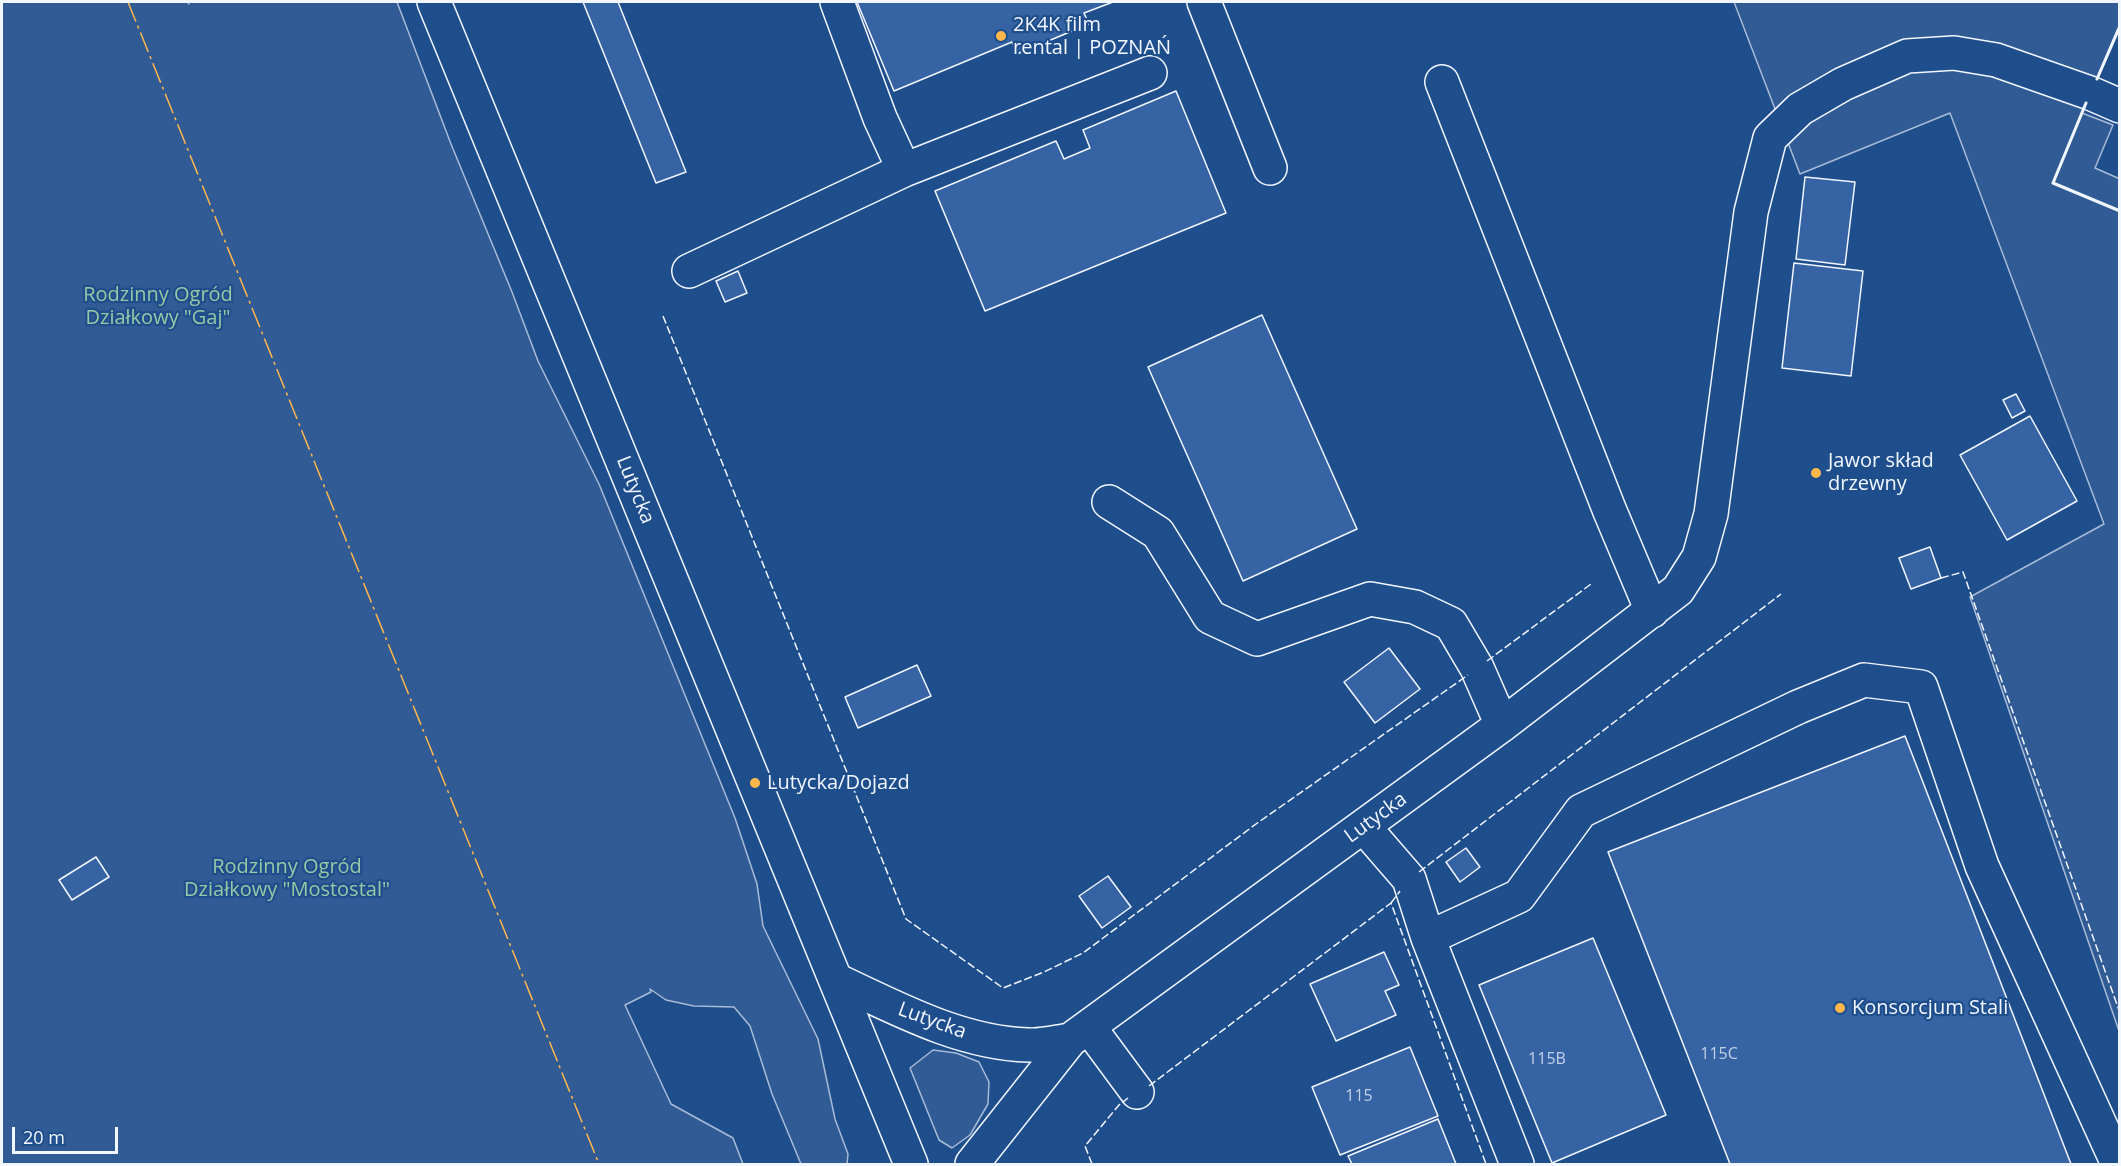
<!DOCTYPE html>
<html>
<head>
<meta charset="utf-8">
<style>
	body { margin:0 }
	#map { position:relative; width:2121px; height:1166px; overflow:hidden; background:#1f4e8c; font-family:"Open Sans",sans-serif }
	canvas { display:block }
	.frame { position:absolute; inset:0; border:3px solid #f2f6ff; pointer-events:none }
	.scale { position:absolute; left:12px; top:1127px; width:106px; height:27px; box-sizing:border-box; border:3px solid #f2f6ff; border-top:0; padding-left:8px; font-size:18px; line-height:21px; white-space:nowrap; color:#f2f6ff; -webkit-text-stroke:4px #1f4e8c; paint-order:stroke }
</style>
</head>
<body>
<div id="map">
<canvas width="2121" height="1166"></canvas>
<div class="frame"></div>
<div class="scale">20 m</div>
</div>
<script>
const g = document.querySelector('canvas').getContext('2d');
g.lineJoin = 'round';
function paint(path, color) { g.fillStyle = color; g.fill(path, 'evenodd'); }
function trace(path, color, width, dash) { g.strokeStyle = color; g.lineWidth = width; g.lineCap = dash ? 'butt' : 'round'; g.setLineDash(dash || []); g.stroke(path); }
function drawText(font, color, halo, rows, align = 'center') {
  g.font = font + ' "Open Sans",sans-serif'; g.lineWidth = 4.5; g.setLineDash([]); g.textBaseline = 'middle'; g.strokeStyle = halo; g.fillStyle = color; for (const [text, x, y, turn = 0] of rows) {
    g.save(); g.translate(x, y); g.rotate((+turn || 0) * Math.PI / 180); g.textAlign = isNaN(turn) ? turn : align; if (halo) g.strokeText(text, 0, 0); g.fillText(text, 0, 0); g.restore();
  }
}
const green = new Path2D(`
	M2,2h185l2,2 -1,-2h209l54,142 61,148 26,69 61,123 136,334 22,66 6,42 55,113 17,80 13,35 -1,10h-46l-29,-70 -22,-68 -16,-19 -40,-1 -28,-6 -16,-11 1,3 -26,13 46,99 62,34 10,26h-741z
	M1734,2h385v24l-37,87 31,12 -18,43 25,11 -1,852 -149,-434 134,-73 -154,-411 -150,61z
	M933,1050l23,3 23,9 10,20 -1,22 -18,31 -18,13 -13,-8 -29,-72z`);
paint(green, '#305b95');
trace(green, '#a8bbd7', 1.5);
const building = new Path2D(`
	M583,2h35l68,170 -30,11z
	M857,2h256l-29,11 5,11 -72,30 -5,-12 -118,49z
	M1176,91l50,122 -241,98 -50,-120 121,-50 8,18 26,-11 -7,-18z
	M1805,177l50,5 -10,83 -49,-6z
	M1794,263l69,8 -12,105 -69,-8z
	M738,271l9,22 -22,9 -9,-21z
	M1262,315l95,214 -114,52 -95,-214z
	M2016,394l9,17 -13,7 -9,-18z
	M2030,416l47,85 -70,39 -47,-85z
	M1930,547l11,31 -30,11 -12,-31z
	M1389,648l31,41 -45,34 -31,-41z
	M917,665l14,31 -73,32 -13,-31z
	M1905,736l166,428h-341l-122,-312z
	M1466,848l14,19 -20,15 -14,-20z
	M96,857l13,20 -37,23 -13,-20z
	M1108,876l23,31 -29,21 -23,-32z
	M1593,938l73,177 -114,48 -73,-178z
	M1384,952l15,33 -14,6 11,24 -60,26 -26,-57z
	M1410,1047l28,69 -98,39 -28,-68z
	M1438,1119l18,45h-104l-4,-8z`);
paint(building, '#3563a3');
trace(building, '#f2f6ff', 1.5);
const minor = new Path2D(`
	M837,2l43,116 24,52
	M1204,2l66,166
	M1442,82l167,427 43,102
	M689,271l215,-101 246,-97
	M1109,502l49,31 52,84 47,22 113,-40 45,8 36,17 26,44 25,57
	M1364,827l45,52 19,59 89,226
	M1428,938l91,-42 62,-85 217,-104 66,-27 57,7 61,179 136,298
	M836,980c60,28 124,63 192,65 14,1 28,-3 42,-5l432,-315 176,-135 21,-33 12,-43 40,-302 19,-74 30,-29 43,-25 64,-28 47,-3 42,7 94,33 30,13
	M1089,1027l48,65
	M972,1164l98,-124`);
const major = new Path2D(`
	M434,2l477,1162`);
trace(minor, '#f2f6ff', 36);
trace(major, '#f2f6ff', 36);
trace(minor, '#1f4e8c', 33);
trace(major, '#1f4e8c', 33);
trace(new Path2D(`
	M663,316l243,603 97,69 41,-16 39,-19 173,-129 212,-149
	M1941,578l22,-6 157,441
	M1487,661l104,-77
	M1419,872l362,-278
	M1391,903l9,-12
	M1149,1086l242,-183 95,261
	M1092,1164l-7,-18 34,-41 9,-7`), '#f2f6ff', 1.5, [8, 3]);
trace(new Path2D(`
	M2097,79l23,-53
	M2086,103l-33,80 67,28`), '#f2f6ff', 3);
trace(new Path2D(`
	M128,2l471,1162`), '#ffb74d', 1.5, [21, 4.5, 3, 4.5]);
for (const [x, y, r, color] of [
	[1001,36,6,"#ffb74d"],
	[1816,473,6,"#ffb74d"],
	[755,783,6,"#ffb74d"],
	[1840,1008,6,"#ffb74d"]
]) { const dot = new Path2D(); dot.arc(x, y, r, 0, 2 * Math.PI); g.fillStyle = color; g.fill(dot); trace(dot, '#1f4e8c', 2); }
drawText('16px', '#c3d1e8', null, [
	["115C",1719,1054],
	["115B",1547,1059],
	["115",1359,1096]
]);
drawText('20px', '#f2f6ff', '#1f4e8c', [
	["2K4K film",1013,25],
	["rental | POZNAŃ",1013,48],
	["Jawor skład",1828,461],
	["drzewny",1828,484],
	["Lutycka/Dojazd",767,783],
	["Konsorcjum Stali",1852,1008]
], 'left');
drawText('20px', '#97c8a6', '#1f4e8c', [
	["Rodzinny Ogród",158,295],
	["Działkowy \"Gaj\"",158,318],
	["Rodzinny Ogród",287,867],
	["Działkowy \"Mostostal\"",287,890]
]);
drawText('20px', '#f2f6ff', '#1f4e8c', [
	["Lutycka",635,490,68],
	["Lutycka",1376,818,-36],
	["Lutycka",932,1021,20]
]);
</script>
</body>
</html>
